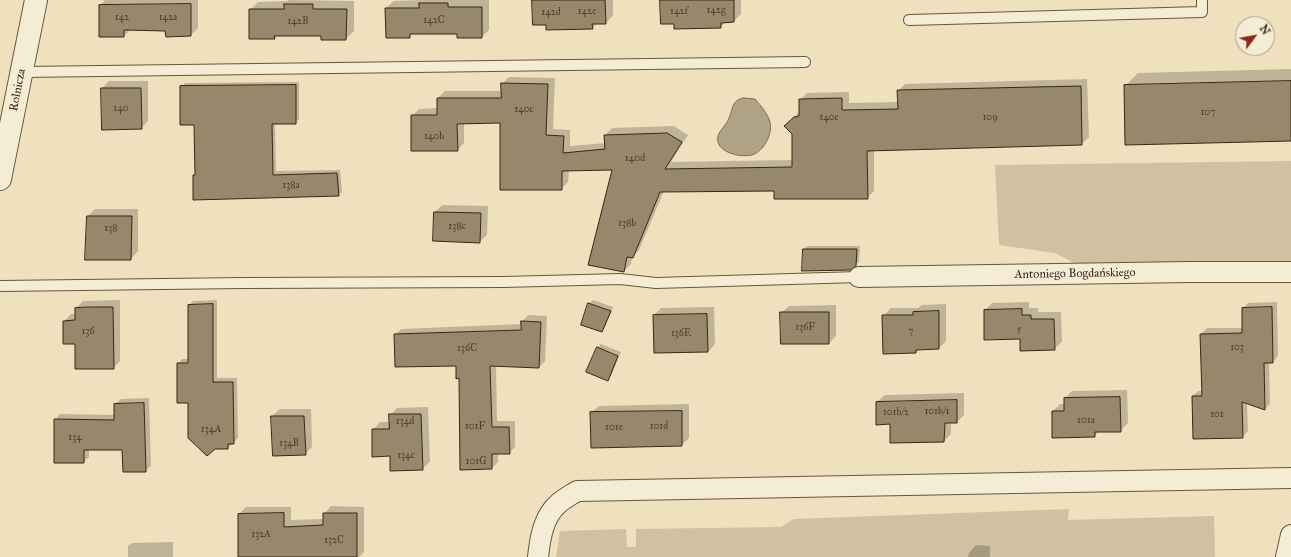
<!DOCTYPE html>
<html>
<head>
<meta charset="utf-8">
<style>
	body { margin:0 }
	#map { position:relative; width:1291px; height:557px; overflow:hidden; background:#efe1be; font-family:"IM FELL Great Primer",serif }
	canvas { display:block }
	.north { position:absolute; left:1235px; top:16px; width:40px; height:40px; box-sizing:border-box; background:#f5ecd5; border:1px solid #a99d87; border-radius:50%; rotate:58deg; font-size:11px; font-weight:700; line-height:16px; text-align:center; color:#372712 }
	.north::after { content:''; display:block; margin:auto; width:14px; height:18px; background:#8f2418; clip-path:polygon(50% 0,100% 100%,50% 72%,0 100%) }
</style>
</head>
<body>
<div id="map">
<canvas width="1291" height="557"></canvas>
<div class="north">N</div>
</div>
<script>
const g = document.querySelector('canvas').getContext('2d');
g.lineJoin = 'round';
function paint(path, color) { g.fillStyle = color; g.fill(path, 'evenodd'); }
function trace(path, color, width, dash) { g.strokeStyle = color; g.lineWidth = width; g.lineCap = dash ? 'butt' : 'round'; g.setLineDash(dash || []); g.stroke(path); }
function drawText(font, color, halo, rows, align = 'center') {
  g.font = font + ' "IM FELL Great Primer",serif'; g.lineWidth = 4; g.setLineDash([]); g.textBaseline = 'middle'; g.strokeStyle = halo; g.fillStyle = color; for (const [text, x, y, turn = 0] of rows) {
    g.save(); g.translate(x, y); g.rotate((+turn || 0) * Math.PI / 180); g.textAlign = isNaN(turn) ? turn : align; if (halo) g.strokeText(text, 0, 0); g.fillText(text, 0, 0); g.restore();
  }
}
paint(new Path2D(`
	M1291,161v102l-209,4 -27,-14 -56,-8 -4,-80z
	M1069,509l-1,11 146,-4 1,41h-659l4,-26 66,-2 1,18h9v-18l145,-2 13,-8z`), '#d0c1a1');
const water = new Path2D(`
	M744,98l11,1c6,7 13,15 15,23 3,12 -6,29 -18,33 -12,3 -38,-3 -34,-19 1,-5 9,-12 11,-18 4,-9 3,-19 15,-20z`);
paint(water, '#b0a284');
trace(water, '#807156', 1);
paint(new Path2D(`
	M105,0h93v28l-7,7 -25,-5 -35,-1 -7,7 -24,-30z
	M289,0l65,1v30l-8,8h-24v-4h-44l-4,3 -24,-28 8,-8 30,-1z
	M423,0h66v30l-7,7 -24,-3 -45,-1 -4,4 -23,-29 8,-7z
	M533,0h80v15l-7,8h-8l-6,5 -45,-4z
	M661,0h80v14l-7,7 -8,1 -6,5 -45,-4z
	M1291,69v71l-166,-54 13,-13z
	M509,77l46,1 -2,51 17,1v16l36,-3 -1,-8 7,-7 62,-2 14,9 -17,27 122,-2v-26l-7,-8 14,-15v-11l7,-7 42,-1v11l49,-1v-11l7,-7 182,-5 2,58 -7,7 -208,6v41l-7,7 -92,-8 -111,1 -25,59 -7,7 -1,7 -7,7 -11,-102 -44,1 -1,12 -7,7 -60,-67 -37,1v20l-7,7 -45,-34 7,-7 19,-1v-10l7,-7h57v-7z
	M109,81h39v40l-7,7 -39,-40z
	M299,82v37l-4,4h-20l1,48 64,-1 2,22 -4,3 -144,-19 2,-2 -1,-50 -14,-37 4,-4z
	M442,205l46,1 -1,29 -8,7 -44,-30z
	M95,209h43v42l-7,8 -43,-43z
	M807,246h53l-1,16 -4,3 -51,-16z
	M120,300v61l-7,7 -37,-25 -12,-22 7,-7h5v-6l7,-7z
	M217,300v78h20l1,60 -10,10 -39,-46 -11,-38 4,-5h7v-54l4,-4z
	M593,300l20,7 -8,20 -3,4 -13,-27z
	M1029,302v6h9v4h23l1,30 -8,7 -33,-11 -36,1v-29l7,-7z
	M1277,302l1,54 -5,6h-4l1,42 -5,5 -18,-6 1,28 -6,6 -49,-41 5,-5h5l-2,-57 6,-6h36v-20l5,-5z
	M946,304v37l-7,7h-19l-4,4 -33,-36 8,-8h27l4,-3z
	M836,305v31l-7,7 -48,-30 8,-7z
	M714,307l1,37 -7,8 -54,-37 7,-7z
	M528,315l19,1 -2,45 -6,6 -43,-2 1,56h18v26l-6,6h-11v9l-6,6 -32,-91 -3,-12 -62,-30 6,-6 121,-5v-2z
	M601,344l20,8 -10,24 -4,3 -19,-8 10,-24z
	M1127,390l1,33 -8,8h-21l-5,5 -41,-25 7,-7h5v-6l7,-7z
	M964,393v22l-7,7h-6v12l-7,7 -53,-18 -14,-21 8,-7z
	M149,398l2,68 -6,5 -22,-22h-34v8l-6,5 -28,-42 5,-6 55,1v-11l6,-5z
	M689,404v34l-7,7 -91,-32 8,-7z
	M428,407l2,55 -8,7 -31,-14 -18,-25 7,-8h10v-7l7,-7z
	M280,409h31l1,38 -7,7 -33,-38z
	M331,506l33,1v45l-5,5h-120v-43l7,-7h45v13l33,-1v-5z
	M173,542v15h-45v-11l4,-3z
	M976,545l14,1v11h-22l1,-4z`), '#0003');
const building = new Path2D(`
	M532,0h73l1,24h-14l1,5 -47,1v-5h-13z
	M660,0h74v22l-13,1v5l-47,1v-5h-13z
	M419,3h29v4h34v31h-25v-4h-47v4h-24l-1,-30h34z
	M191,4v32l-25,1 -1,-6 -41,-1v7h-25v-32z
	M284,4h29v5h34l-1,31h-25v-4h-47l1,3h-26v-30h35z
	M1291,81v60l-166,4 -1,-60z
	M501,83l47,1 -2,51 18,1 -1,17 42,-4 -1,-14 63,-2 15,9 -17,27 127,-2v-33l-8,-8 10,-9 5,-1v-17l43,-1v12l56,-1 -1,-19 184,-4 1,59 -215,6 1,48h-94v-8l-114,1 -27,66 -6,-1 -3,15 -36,-7 24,-95 -50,1v19h-62v-67l-43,1 1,27h-47v-36h26v-17h64z
	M296,85v39h-24l1,51 64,-2 2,23 -146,4v-25h2l-1,-50h-14v-39z
	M101,88h40l1,41 -40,1z
	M434,212l47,1 -1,30 -47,-2z
	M87,216h45l-1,44h-46z
	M803,249h54l-1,17 -5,4 -49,1z
	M588,303l23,8 -9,21 -21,-7z
	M213,304v78h20l1,62h-6v5h-13l-8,7 -19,-18v-35h-11v-40h11v-58z
	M89,307h24l1,62h-39v-25h-12v-23l12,-1v-12z
	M1272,307l1,56h-9l1,47 -23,-8 1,36 -50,1 -1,-43h10l-2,-62 42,-1v-25z
	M1022,309v6h9v4h23l1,31 -35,1v-12l-36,1v-30z
	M939,311v38l-23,1v3l-33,1 -1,-39h31v-3z
	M780,312h49v32h-48z
	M707,314l1,38 -54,1 -1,-38z
	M521,321l20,1 -2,46 -49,-2 2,61h17l1,27h-18v15l-32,1 -1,-92 -3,1v-13l-61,1 -1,-33 127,-4z
	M597,347l21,9 -10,25 -22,-9z
	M1120,397l1,35h-26v5l-43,1v-27h12v-13z
	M957,400v23h-12l-1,19 -54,1v-19l-14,1v-23z
	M144,403l2,69h-23l-1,-22h-38v13h-30v-44l60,1v-16z
	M682,411v35l-91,2 -1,-36z
	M389,414h32l2,56 -33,1v-15l-18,1v-28h17z
	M271,416h33l2,39 -33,1z
	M284,513v14l39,-2v-12h34v44h-119v-43z`);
paint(building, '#97886b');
trace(building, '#372712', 1);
const service = new Path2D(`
	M909,20l293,-8v-12
	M22,72l783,-10
	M0,286l244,-3 259,-1 117,-3 36,4 203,-6`);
const minor = new Path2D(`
	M859,277l331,-5h101
	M538,557c2,-18 5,-40 20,-53 5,-5 13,-9 19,-13l714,-13
	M1286,557l5,-22`);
const tertiary = new Path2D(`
	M0,179l36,-179`);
trace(service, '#65563d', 12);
trace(minor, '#65563d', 22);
trace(tertiary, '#65563d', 24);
trace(service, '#f5ecd5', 10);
trace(minor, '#f5ecd5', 20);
trace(tertiary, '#f5ecd5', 22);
drawText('10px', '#4f3f28', null, [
	["142g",716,11],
	["142e",587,12],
	["142f",679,12],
	["142d",551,13],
	["142",122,18],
	["142a",168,18],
	["142C",434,21],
	["142B",298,22],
	["140",121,109],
	["140c",524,110],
	["107",1208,113],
	["140e",829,118],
	["109",990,118],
	["140b",434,137],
	["140d",635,159],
	["138a",291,186],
	["138b",627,224],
	["138c",457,227],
	["138",111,229],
	["136F",805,328],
	["5",1019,330],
	["136",88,332],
	["7",911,332],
	["136E",681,334],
	["103",1237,348],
	["136C",467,349],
	["101b/1",937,412],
	["101b/2",896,413],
	["101",1217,415],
	["101a",1086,421],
	["134d",405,422],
	["101F",475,427],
	["101d",659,427],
	["101e",614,428],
	["134A",211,430],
	["134",75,438],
	["134B",289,444],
	["134c",406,456],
	["101G",476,462],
	["132A",261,535],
	["132C",334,541]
]);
drawText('12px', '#372712', '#f5ecd5', [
	["Rolnicza",18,90,-79],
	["Antoniego Bogdańskiego",1075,274,-1]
]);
</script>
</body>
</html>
